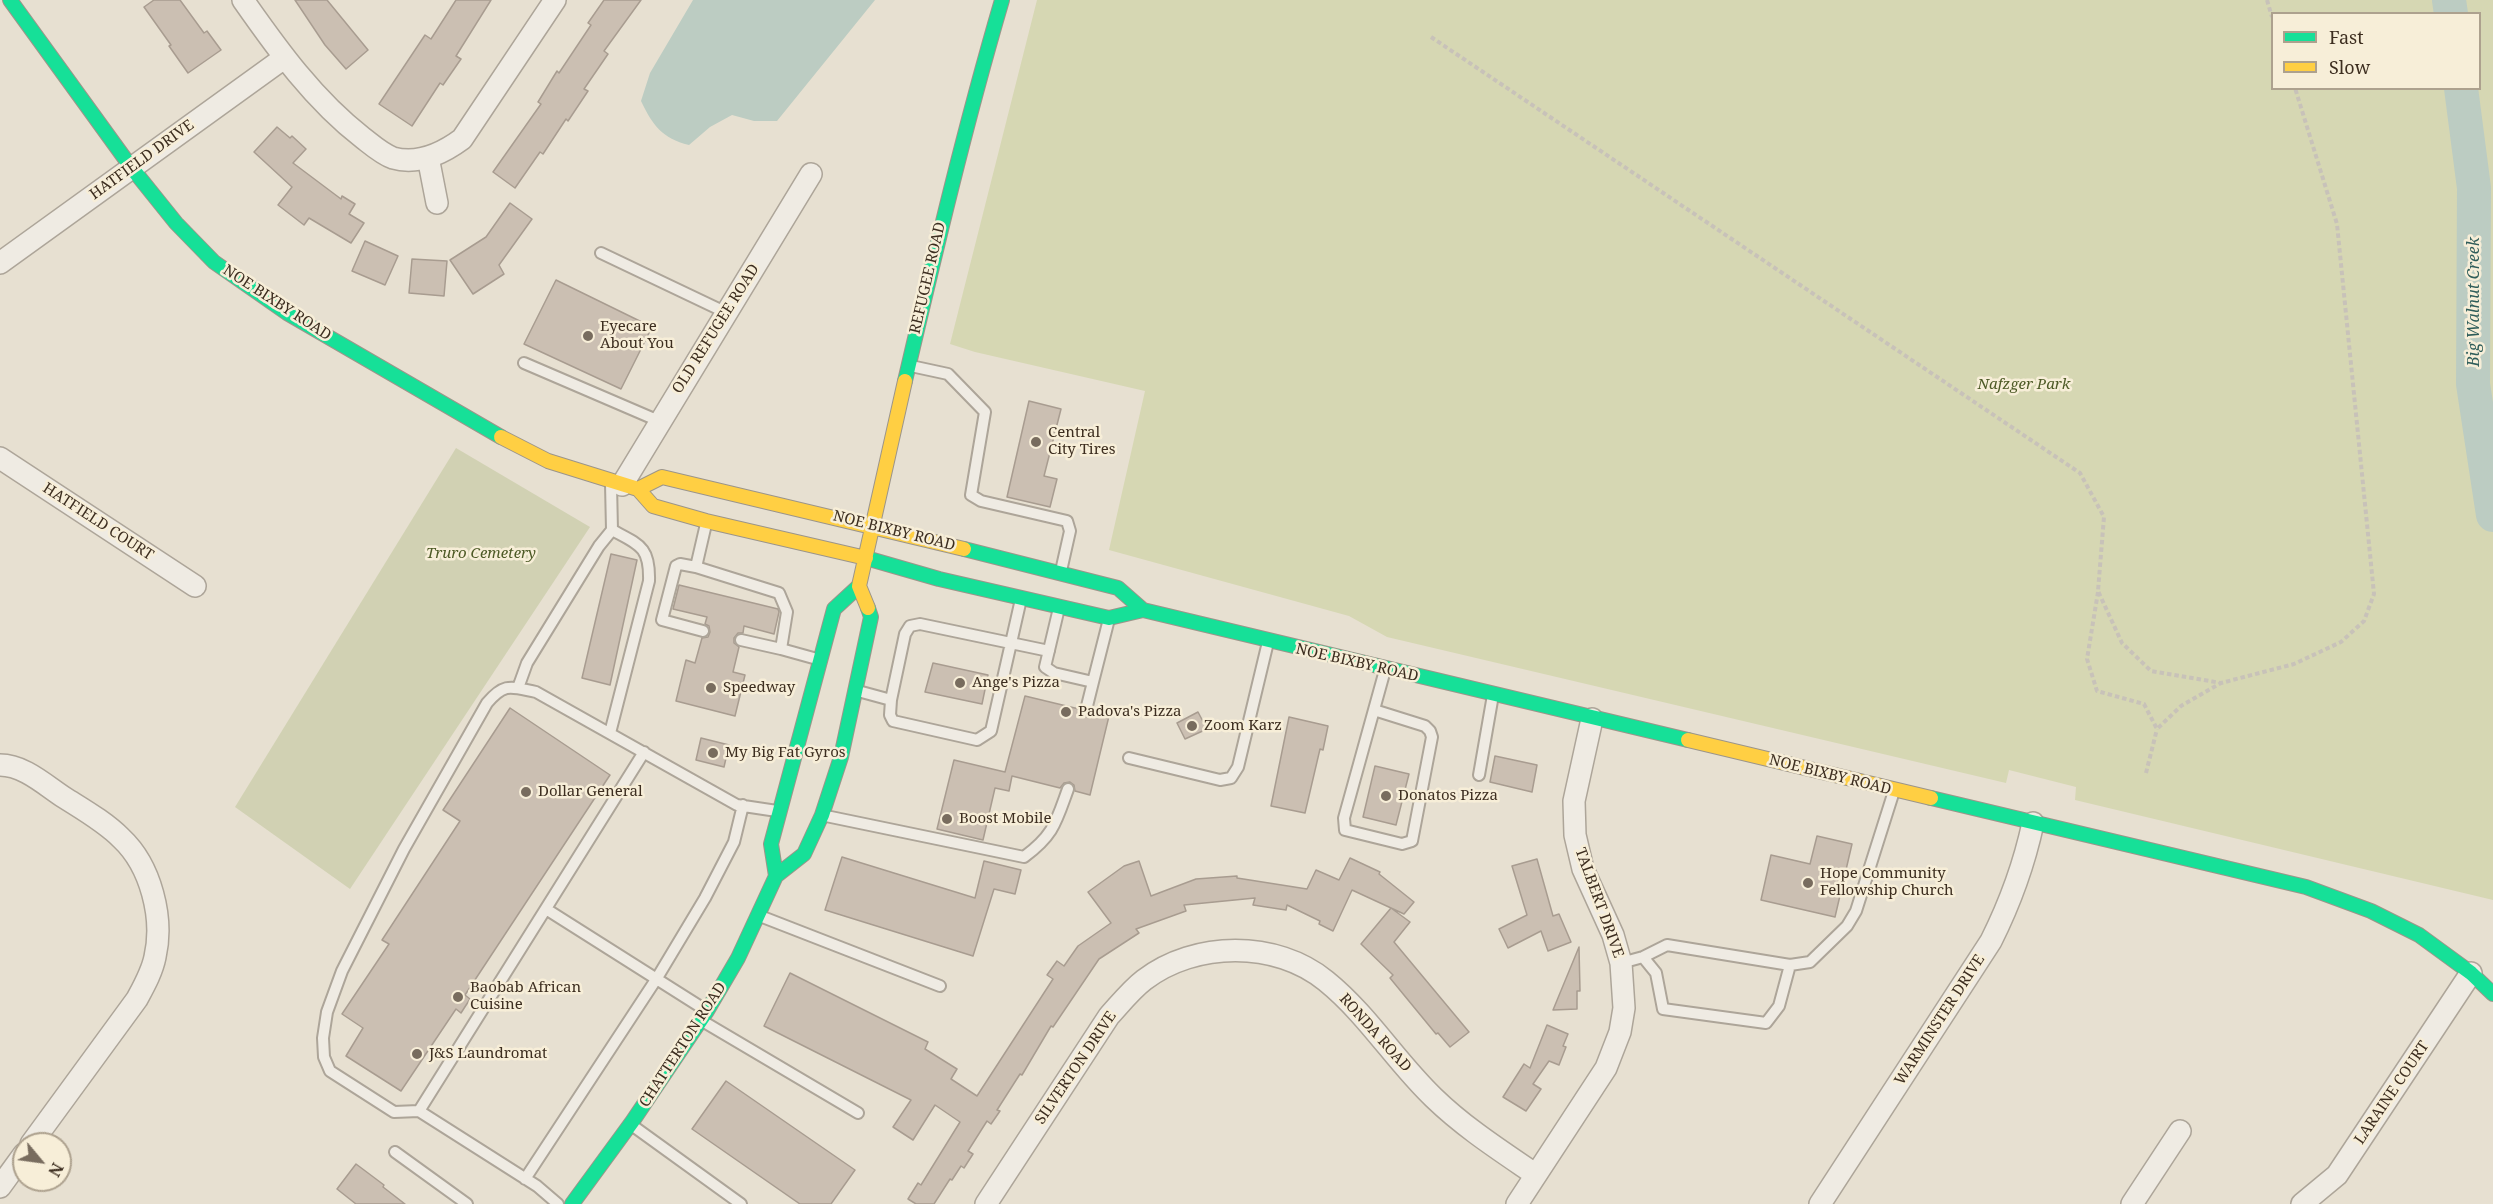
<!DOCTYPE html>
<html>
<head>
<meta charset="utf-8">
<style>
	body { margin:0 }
	#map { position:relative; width:2493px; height:1204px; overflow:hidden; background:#e7e0d1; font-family:"Noto Serif",serif }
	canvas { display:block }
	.legend { position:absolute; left:2271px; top:12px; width:210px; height:78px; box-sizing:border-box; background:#f7eed8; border:2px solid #ada18e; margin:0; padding:8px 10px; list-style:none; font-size:18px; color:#3d2e20 }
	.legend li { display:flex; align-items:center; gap:12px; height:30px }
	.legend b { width:30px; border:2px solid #ada18e }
	.north { position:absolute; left:12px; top:1132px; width:60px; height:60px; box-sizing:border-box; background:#f7eed8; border:2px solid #ada18e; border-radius:50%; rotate:119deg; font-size:16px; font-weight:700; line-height:24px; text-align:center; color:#3d2e20 }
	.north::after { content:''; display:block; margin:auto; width:21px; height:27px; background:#786c5e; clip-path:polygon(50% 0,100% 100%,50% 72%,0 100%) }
</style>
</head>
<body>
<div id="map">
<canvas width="2493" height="1204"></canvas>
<ul class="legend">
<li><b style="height:8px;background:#16e098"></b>Fast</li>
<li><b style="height:8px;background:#ffcf43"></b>Slow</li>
</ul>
<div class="north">N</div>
</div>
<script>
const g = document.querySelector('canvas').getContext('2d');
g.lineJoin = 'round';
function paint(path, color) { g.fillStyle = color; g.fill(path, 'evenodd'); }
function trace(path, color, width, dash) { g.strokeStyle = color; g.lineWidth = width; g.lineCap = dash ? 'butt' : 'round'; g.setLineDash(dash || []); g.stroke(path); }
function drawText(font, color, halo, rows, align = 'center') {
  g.font = font + ' "Noto Serif",serif'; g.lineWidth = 5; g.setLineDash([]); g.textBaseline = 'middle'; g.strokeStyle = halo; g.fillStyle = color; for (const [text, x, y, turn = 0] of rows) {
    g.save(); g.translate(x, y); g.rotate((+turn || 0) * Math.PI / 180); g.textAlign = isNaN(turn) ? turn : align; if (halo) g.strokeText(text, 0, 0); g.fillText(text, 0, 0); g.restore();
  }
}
paint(new Path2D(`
	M1037,0h1456v900l-418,-100 1,-13 -67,-17 -3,13 -619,-146 -38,-21 -240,-66 36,-159 -170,-39 -25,-8zM2272,14h208v74h-208z`), '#d6d7b3');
paint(new Path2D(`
	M456,448l134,79 -240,362 -115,-82z`), '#d1d1b3');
paint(new Path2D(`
	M693,0h182l-98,121h-23l-22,-6 -22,12 -21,18c-27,-7 -36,-19 -48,-44l9,-28z`), '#bcccc2');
trace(new Path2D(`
	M2449,0l2,14
	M2461,88l13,100 -1,196 20,131`), '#bcccc2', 34);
const building = new Path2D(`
	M154,0h26l24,33 3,-2 14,19 -33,23 -19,-27 2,-1 -27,-38z
	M295,0h32l41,50 -22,19 -21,-24z
	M456,0h35l-35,56 5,3 -18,26 -3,-2 -28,43 -33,-22 46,-69 6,4z
	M604,0h37l-37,51 4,3 -24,35 4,2 -20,30 -2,-2 -23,35 -3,-2 -25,36 -22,-16 48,-68 -3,-2 19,-31 2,2 32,-48 -3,-2z
	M277,127l13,11 2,-2 14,13 -13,14 48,36 1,-3 13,8 -6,10 15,9 -13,20 -42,-25 -5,7 -26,-20 14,-18 -38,-35z
	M510,203l22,16 -33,46 5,9 -31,20 -23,-34 36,-23z
	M365,241l33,15 -13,29 -33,-14z
	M412,259l35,2 -3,35 -35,-3z
	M556,280l96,47 -31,62 -97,-45z
	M1029,401l32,8 -17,67 13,3 -7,28 -43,-10z
	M611,554l26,6 -27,125 -28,-7z
	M679,585l99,24 1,3 -5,22 -30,-8 -1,7h-5l-4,5v5l5,4 -6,25 12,3 -10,41 -59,-15 10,-41 9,3 7,-25 6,-1 2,-5 -1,-6 -4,-2 2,-7 -34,-8z
	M933,663l55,12 -6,29 -57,-12z
	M1025,696l54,13 1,6 5,2 6,-1 2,-4 16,4 -19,79 -15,-4 -1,-6 -4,-3 -6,1 -4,5 -48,-12 -3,15 -14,-3 -12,52 -46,-11 17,-69 51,12z
	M510,708l100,67 -145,220 5,4 -9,14 -5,-4 -55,82 -55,-35 17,-28 -21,-14 47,-70 -7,-4 78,-119 -17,-11z
	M1198,712l9,17 -22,10 -8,-16z
	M1289,717l39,9 -5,24 -3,-1 -15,64 -34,-7z
	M701,738l28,7 -5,22 -28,-7z
	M1495,756l42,9 -5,27 -42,-10z
	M1375,766l34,8 -13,51 -33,-8z
	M1817,836l35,8 -17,73 -74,-17 10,-45 39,9z
	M842,857l133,41 9,-37 37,9 -6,24 -21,-5 -21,67 -148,-46z
	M1350,858l30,14 -1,2 35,28 -10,12 -13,-6 19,14 -16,20 75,90 -19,15 -12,-14 -2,1 -46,-56 3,-3 -32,-31 30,-36 -39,-18 -19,41 -14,-7 1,-3 -33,-16 -1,5 -33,-5 2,-7 -71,7 2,6 -50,18 3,4 -40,26 -46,68 -2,-1 -29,49 -2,-1 -23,36 3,1 -9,13 -4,-3 -19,30 5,3 -9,14 -3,-2 -9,14 -2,-1 -16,25h-18l-8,-5 10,-16 3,2 39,-63 -25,-17 -22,35 -20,-13 18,-27 -147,-74 26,-53 138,69 -3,7 32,20 -6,10 26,17 76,-117 -6,-4 10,-14 7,5 14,-20 33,-23 -23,-31 36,-26 15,-5 12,35 45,-17 41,-3v2l70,11 9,-19 23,10z
	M1537,859l16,57 6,-2 12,28 -23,9 -7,-20 -33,17 -9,-19 28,-14 -15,-49z
	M1579,947l1,44h-3v18l-24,1z
	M1547,1025l21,9 -5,12 3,1 -7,18 -10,-4 -16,23 8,5 -15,22 -23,-14 21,-33 6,4z
	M726,1081l129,89 -24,34h-31l-108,-75z
	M356,1164l28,21 -1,2 22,17h-49l-19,-15z`);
paint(building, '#cbbfb2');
trace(building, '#a89c90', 1.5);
const lane = new Path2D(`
	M601,253l126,60
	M524,363l135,58
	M911,366l37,8 37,38 -14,83 10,6 86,20 3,10 -9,40
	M706,524l-10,43 83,26 8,19 -6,37 36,10
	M696,567l-16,-3 -4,2 -14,54 41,11
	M1059,608l-14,59 9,6 39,9 16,-63
	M741,640l40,9
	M518,688l9,-25 72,-117 13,-16 -1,-46
	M858,691l33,9 -1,15 3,6 84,19 14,-9 30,-132
	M891,700l14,-66 5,-8 10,-2 129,27
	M1086,710l7,-28
	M1374,710l51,16 5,5 2,6 -20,104 -10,3 -57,-14 -1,-12 41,-148
	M610,733l39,-152c1,-34 -9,-36 -37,-51
	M1129,758l91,22 11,-2 7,-11 30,-125
	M1479,775l14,-80
	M826,816l198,41c30,-22 32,-35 44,-68
	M546,909l158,100
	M760,916l180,70
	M1643,957l13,16 7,36 103,14 13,-17 11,-41
	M1621,963l22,-6 24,-12 123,20 20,-3 37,-36 9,-15 38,-120
	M704,1022l154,91
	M419,1111l225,-359
	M633,1126l108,78
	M395,1152l72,52
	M525,1179l132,-201 48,-80 29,-56 9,-37
	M558,1204l-21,-18 -118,-75 -25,1 -64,-41 -6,-14 -1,-19 4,-26 15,-41 62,-122 83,-146c18,-21 24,-16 49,-11l201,113 40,6`);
const street = new Path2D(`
	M243,0c35,50 71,100 120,138 9,7 19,16 30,20 25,7 50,-5 69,-19l93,-139
	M428,157l9,46
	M0,263l284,-205
	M0,458l195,128
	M622,485l189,-311
	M0,765c24,0 45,20 65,33 19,12 40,24 56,40 30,28 43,80 34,119 -3,15 -11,29 -18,42l-106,145
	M0,1187l24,-33
	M986,1204l123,-188c11,-12 22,-26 35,-36 51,-39 132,-40 182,1 42,34 70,81 108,117 31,30 67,53 102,77
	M1517,1204l89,-136 14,-36 4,-24 -3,-45 -8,-28 -30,-66 -8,-34 -1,-34 18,-82
	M1820,1204l171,-263c19,-38 33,-76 42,-118
	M2132,1204l48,-73
	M2302,1204l35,-29 134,-202`);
const fast = new Path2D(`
	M10,0l121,167 45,56 38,39 73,51 214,124
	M905,381c30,-128 60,-255 97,-381
	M964,549l154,39 25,22 545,130
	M866,558l73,21 170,39 34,-8
	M1931,798l375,89 65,24 48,24 52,38 22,21
	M776,876l-5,-32 63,-235 25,-23
	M572,1204l60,-82 75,-111 31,-53 38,-82 28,-22 18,-39 19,-58 30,-140 -3,-9`);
const slow = new Path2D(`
	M501,437l47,24 90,28 15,17 53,15 160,37
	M638,489l24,-12 302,72
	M868,608l-9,-22 46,-205
	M1688,740l243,58`);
trace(lane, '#ada599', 14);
trace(street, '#ada599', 24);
trace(fast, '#9c958a', 16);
trace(slow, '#9c958a', 16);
trace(new Path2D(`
	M2267,0l5,17
	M1431,37l649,436 24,44 -6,74 24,52 29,28 70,12 73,-19 47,-22 23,-21 10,-27 -37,-370 -42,-136
	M2098,592l-11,67 10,32 47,13 13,25 24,-23 40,-23
	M2146,773l11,-44`), '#c8c2b9', 4, [4.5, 3]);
trace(lane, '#efebe3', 10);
trace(street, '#efebe3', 21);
trace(fast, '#16e098', 14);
trace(slow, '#ffcf43', 14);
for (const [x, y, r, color] of [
	[588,336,6,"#786c5e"],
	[1036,442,6,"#786c5e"],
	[960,683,6,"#786c5e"],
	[711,688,6,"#786c5e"],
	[1066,712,6,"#786c5e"],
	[1192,726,6,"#786c5e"],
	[713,753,6,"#786c5e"],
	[526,792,6,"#786c5e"],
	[1386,796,6,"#786c5e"],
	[947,819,6,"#786c5e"],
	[1808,883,6,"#786c5e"],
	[458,997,6,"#786c5e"],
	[417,1054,6,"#786c5e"]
]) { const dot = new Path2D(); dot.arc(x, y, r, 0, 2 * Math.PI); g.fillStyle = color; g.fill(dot); trace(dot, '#f7eed8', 2); }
drawText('15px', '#3d2e20', '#f7eed8', [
	["HATFIELD DRIVE",142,160,-36],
	["REFUGEE ROAD",928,278,-77],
	["NOE BIXBY ROAD",277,303,33],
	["OLD REFUGEE ROAD",716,329,-58],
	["HATFIELD COURT",98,522,33],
	["NOE BIXBY ROAD",894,531,14],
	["NOE BIXBY ROAD",1357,663,13],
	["NOE BIXBY ROAD",1830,775,14],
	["TALBERT DRIVE",1599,903,70],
	["WARMINSTER DRIVE",1940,1020,-57],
	["RONDA ROAD",1375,1033,48],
	["CHATTERTON ROAD",683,1045,-57],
	["SILVERTON DRIVE",1076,1068,-56],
	["LARAINE COURT",2392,1093,-56]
]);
drawText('15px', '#3d2e20', '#f7eed8', [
	["Eyecare",600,327],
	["About You",600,344],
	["Central",1048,433],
	["City Tires",1048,450],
	["Ange's Pizza",972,683],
	["Speedway",723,688],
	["Padova's Pizza",1078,712],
	["Zoom Karz",1204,726],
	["My Big Fat Gyros",725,753],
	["Dollar General",538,792],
	["Donatos Pizza",1398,796],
	["Boost Mobile",959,819],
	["Hope Community",1820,874],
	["Fellowship Church",1820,891],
	["Baobab African",470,988],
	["Cuisine",470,1005],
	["J&S Laundromat",429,1054]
], 'left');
drawText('italic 15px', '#4d5a26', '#f7eed8', [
	["Nafzger Park",2024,385],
	["Truro Cemetery",481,554]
]);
drawText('italic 16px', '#2f5d5a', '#f7eed8', [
	["Big Walnut Creek",2474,302,-90]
]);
</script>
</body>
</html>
